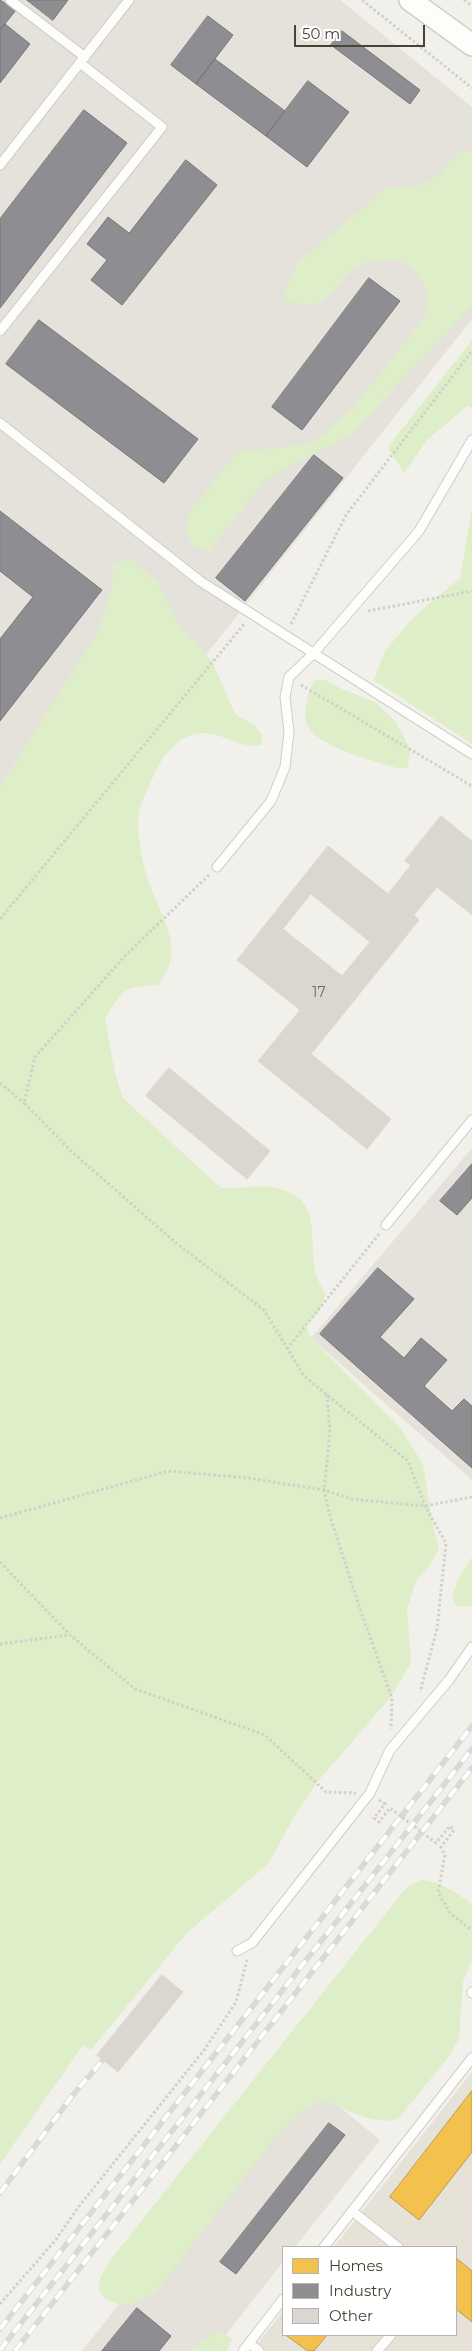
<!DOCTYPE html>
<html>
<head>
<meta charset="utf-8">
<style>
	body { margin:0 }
	#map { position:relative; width:472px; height:2351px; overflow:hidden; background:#f2f0ea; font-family:Montserrat,sans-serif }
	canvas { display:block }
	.legend { position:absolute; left:282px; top:2246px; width:175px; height:90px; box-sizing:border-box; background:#fff; border:1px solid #b6b3ae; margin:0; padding:6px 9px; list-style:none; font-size:15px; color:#494235 }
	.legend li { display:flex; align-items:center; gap:10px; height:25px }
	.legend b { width:25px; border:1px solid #b6b3ae }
	.scale { position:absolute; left:294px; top:25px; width:131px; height:22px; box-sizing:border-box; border:2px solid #494235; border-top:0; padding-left:6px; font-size:15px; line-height:18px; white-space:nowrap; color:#494235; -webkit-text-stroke:4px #fff; paint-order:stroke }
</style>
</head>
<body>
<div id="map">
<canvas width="472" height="2351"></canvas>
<ul class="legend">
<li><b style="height:14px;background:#f2c14e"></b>Homes</li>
<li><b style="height:14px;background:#8d8d92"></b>Industry</li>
<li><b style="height:14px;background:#dad7d1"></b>Other</li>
</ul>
<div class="scale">50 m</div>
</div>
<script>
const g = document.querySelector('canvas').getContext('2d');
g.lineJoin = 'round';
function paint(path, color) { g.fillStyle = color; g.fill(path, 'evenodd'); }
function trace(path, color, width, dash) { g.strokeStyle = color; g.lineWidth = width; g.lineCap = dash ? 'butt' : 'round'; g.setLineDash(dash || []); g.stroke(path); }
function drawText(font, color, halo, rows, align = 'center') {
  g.font = font + ' Montserrat,sans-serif'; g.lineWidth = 5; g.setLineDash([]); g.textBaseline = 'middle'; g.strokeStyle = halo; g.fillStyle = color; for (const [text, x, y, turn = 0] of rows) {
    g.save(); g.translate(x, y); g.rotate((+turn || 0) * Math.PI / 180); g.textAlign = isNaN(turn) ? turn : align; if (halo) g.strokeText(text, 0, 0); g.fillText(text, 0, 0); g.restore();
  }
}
paint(new Path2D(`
	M472,2072v279h-220l31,-40v24h173v-88h-122z`), '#e6e2d7');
paint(new Path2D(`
	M0,0h340l132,107v212l-472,596z
	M472,1148v332l-161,-142z
	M300,2075l80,65 -85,107h-12v15l-70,89h-131z`), '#e5e1db');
paint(new Path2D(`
	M472,150v155l-120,129 -86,45 -57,73 -17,-7 -6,-16 5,-20 47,-57 74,-8 43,-38 71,-91c2,-20 0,-29 -13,-46 -10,-14 -44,-10 -57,-1 -12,8 -28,32 -40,36 -13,4 -22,-1 -33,-6l13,-34 89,-75 38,-4 16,-10 19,-22z
	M472,340v68l-5,-2 -40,34 -23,33 -16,-26z
	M472,509v235l-98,-64 11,-29 27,-32 48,-41z
	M131,558l28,25 19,40 34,38 23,53 20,12 7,9 -1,10c-5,0 -11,1 -15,0 -20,-4 -32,-17 -55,-10 -17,6 -29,23 -36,38 -8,17 -18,34 -17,54 1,17 5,39 11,56 13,36 38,67 9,102 -37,1 -33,5 -53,33l10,55 8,25 98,90c18,1 38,-4 55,0 46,10 33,47 39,82 1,8 7,17 10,25l-4,13 -15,18 5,12 88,88 24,38 9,58 7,26 -9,17 -14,16 -9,29 4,53 -21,35 -72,83 -20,29 -30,54 -81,69 -96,117 -8,-5 -83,119v-1378l98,-154 13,-39 3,-29z
	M317,679l8,1 17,9 33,13 21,20 14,27 -2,18 -8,2c-24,-8 -87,-22 -94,-47 -2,-7 0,-13 1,-20 2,-10 2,-16 10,-23z
	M472,1557v49h-16l-4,-8 6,-19z
	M421,1880c21,2 34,12 51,24v56l-9,22 -4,56 -9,17 -52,64c-23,7 -50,-9 -71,-17h-9l-16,10 -28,27 -119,154c-8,3 -21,12 -30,12 -5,0 -15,-3 -19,-6 -17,-13 1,-32 9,-45l291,-366z
	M215,2333h9l8,6 -5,12h-38z`), '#deeec8');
const homes = new Path2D(`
	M472,2091v61l-53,68 -29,-23z
	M456,2258l16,13v51l-16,-13z
	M286,2335h41l-13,16h-6z`);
paint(homes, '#f2c14e');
trace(homes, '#bf9b46', 1);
const industry = new Path2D(`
	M0,0l16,10 -16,20z
	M27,0h41l-15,20z
	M208,16l25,19 -37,49 -25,-19z
	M5,24l25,20 -30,39v-53z
	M342,31l78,59 -10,14 -79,-59z
	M215,59l70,52 -19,25 -70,-52z
	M308,81l41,31 -42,55 -41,-31z
	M84,110l43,33 -127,165v-89z
	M186,160l31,25 -95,120 -31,-25 16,-20 -20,-16 21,-27 21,16z
	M369,278l31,23 -98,129 -30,-23z
	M39,320l159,119 -34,44 -158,-119z
	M314,455l29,23 -98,123 -29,-23z
	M0,511l102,79 -102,131v-82l33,-42 -33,-26z
	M472,1164v34l-15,17 -17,-14z
	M378,1268l36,31 -34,38 24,21 17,-20 26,22 -23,26 28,25 12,-12 8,7v62l-152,-134z
	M329,2123l16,12 -109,139 -16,-12z
	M137,2308l34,28 -12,15h-57z`);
paint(industry, '#8d8d92');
trace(industry, '#797676', 1);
const building = new Path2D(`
	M441,816l31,25v74l-35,-28 -23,28 5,5 -108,134 80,65 -24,30 -109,-88 42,-51 -63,-50 91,-114 60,48 23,-29 -6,-4zM311,894l59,48 -28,34 -59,-47z
	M169,1068l101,83 -23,28 -101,-83z
	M162,1975l21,17 -65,80 -21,-17z`);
paint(building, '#dad7d1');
trace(building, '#dad7d0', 1);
const service = new Path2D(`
	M10,0l75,57
	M0,165l129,-165
	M0,331l162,-204 -82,-64
	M0,423l200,158 272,173
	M217,867l54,-66 14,-34 4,-35 -4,-35 4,-20 24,-23 106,-123 53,-91
	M386,1225l86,-105
	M237,1951l15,-8 118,-150 20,-43 59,-70 23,-33
	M472,1992v1
	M352,2211l46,36
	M324,2247l148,-189
	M249,2343l10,8
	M243,2351l40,-52
	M377,2351l14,-16`);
const tertiary = new Path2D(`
	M410,0l62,45`);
trace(service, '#d0cdc7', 11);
trace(tertiary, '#d0cdc7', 24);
trace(new Path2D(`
	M362,0l110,88
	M464,0l8,6
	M368,611l104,-20
	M291,624l55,-109 126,-164
	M301,685l171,101
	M209,875l-85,82 -89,100 -11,46 47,48 105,92 88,67 40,66 104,85 17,45 21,37 -9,86 -17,63
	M0,919l245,-296
	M0,1083l24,20
	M287,1349l92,-115
	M327,1395l3,38 -6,57 6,26 31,96 31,86 -1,31
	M0,1518l168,-47 80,7 76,12 27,9 74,7 47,-9
	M0,1562l70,73 65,54 130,46 61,57 30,1
	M0,1644l69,-9
	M379,1800l6,4 -11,14 5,4 11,-14 46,35 14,-17 4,4 -13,17 4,8 -7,38 13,21 21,16
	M0,2304l54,-62 26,-37 125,-156 31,-47 11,-42`), '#d2d0ca', 3, [2.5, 2.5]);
trace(service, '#fdfdfc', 9);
trace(tertiary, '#fdfdfc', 21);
const rail = new Path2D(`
	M0,2193l72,-97 31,-36
	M0,2329l472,-603
	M0,2350l472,-601
	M15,2351l457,-583`);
trace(rail, '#d9d9d8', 5.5);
trace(rail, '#fff', 4, [11]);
drawText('14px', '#6f695e', null, [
	["17",319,993]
]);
</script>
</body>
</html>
